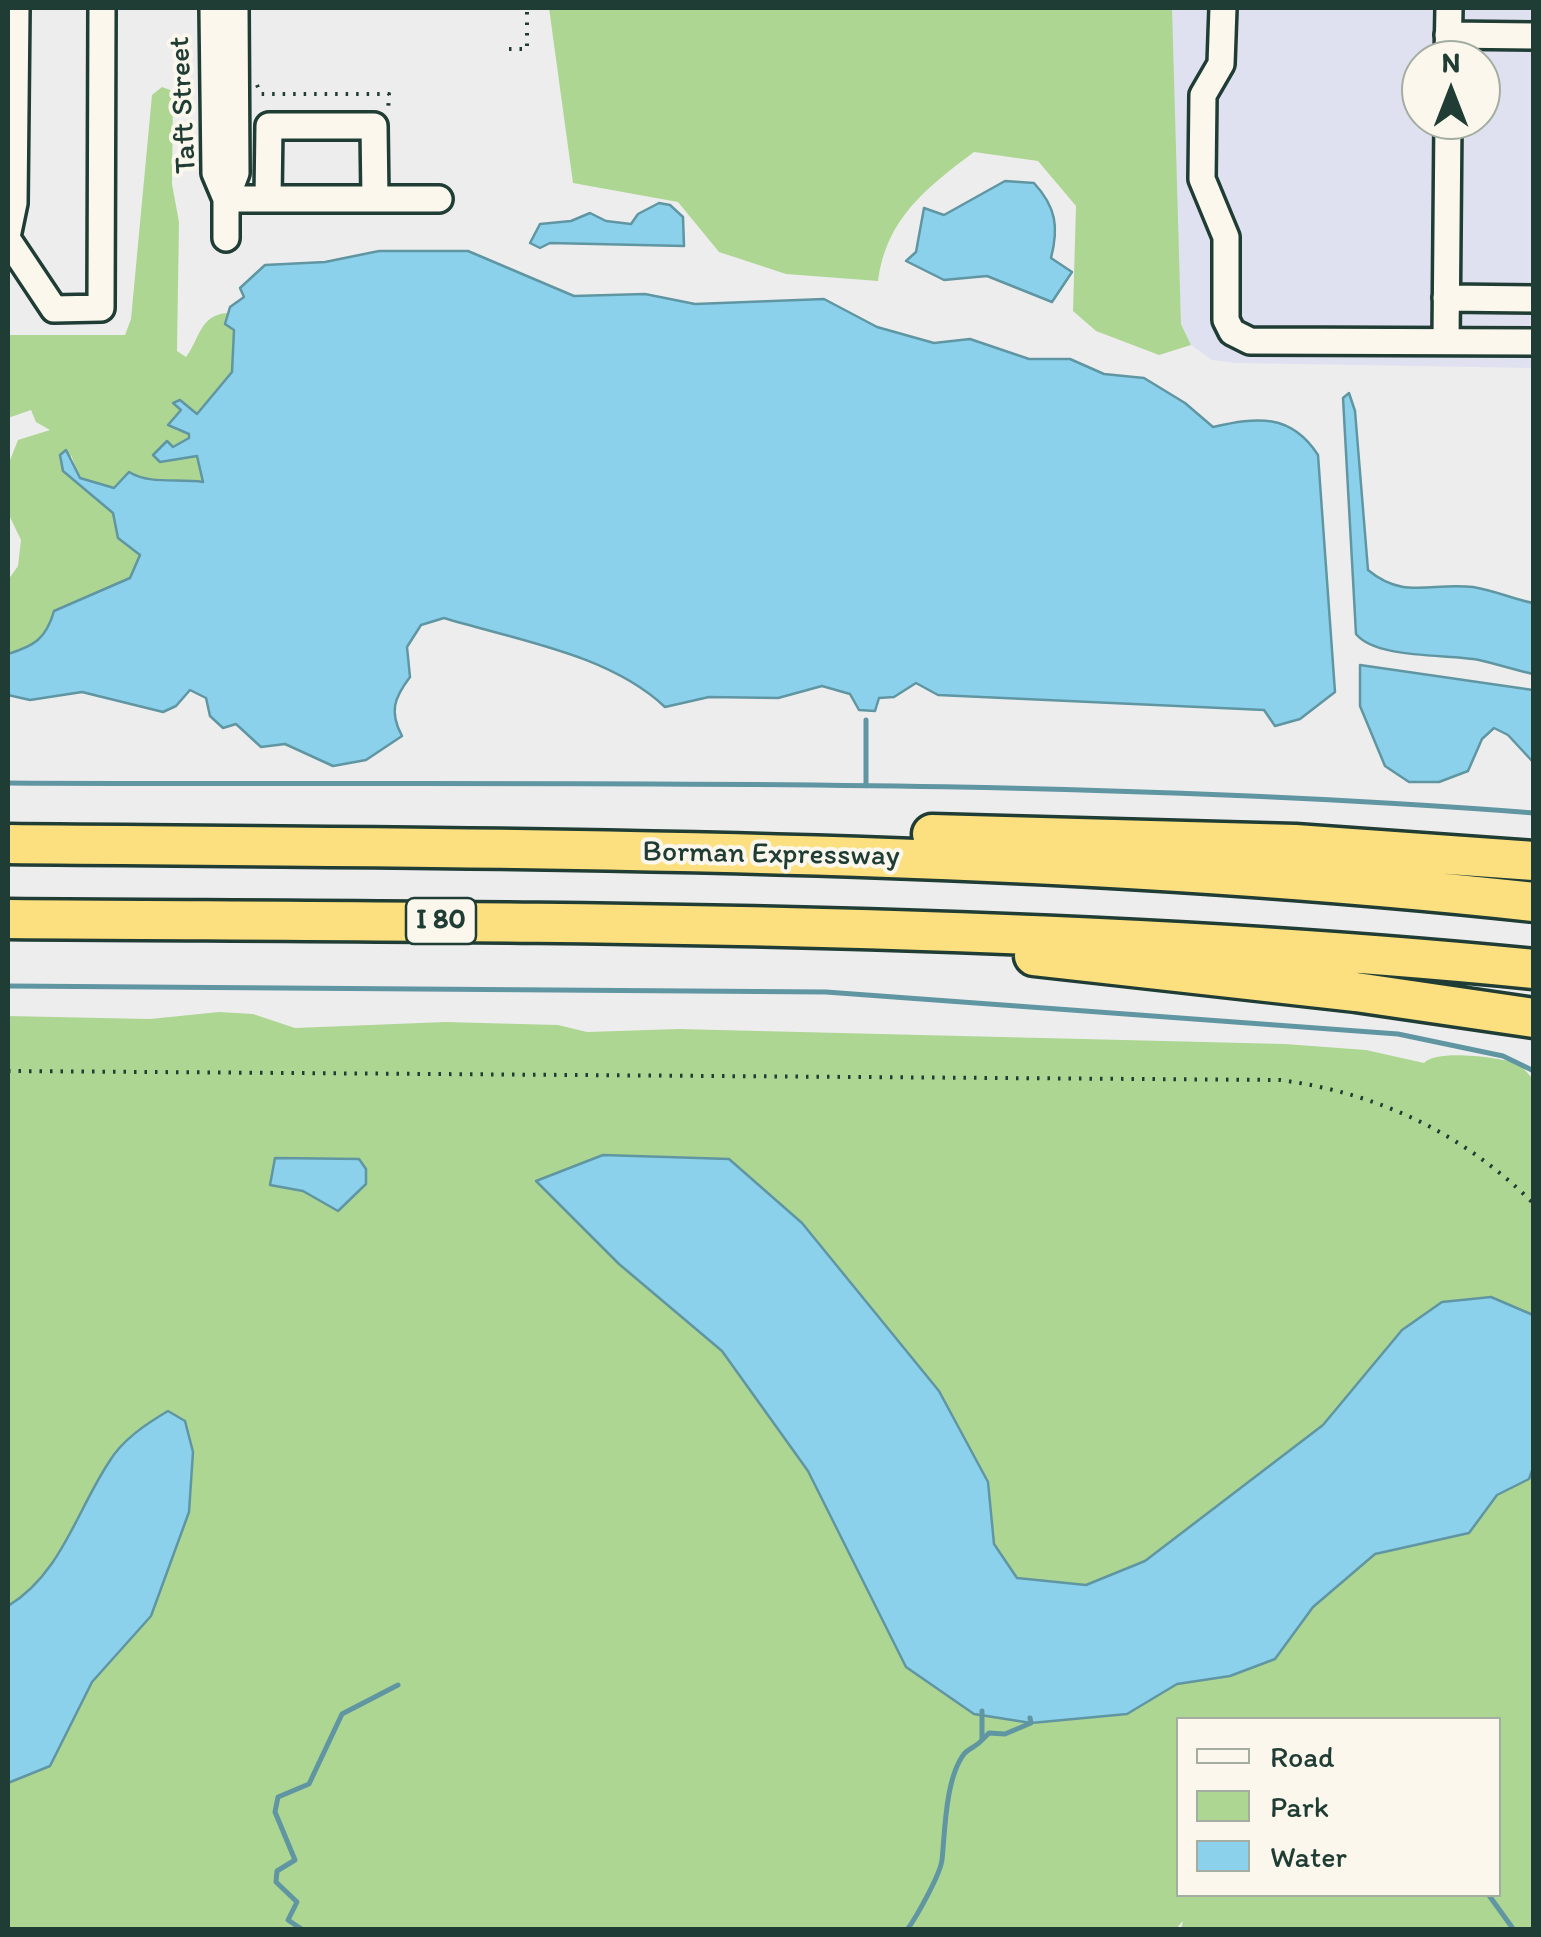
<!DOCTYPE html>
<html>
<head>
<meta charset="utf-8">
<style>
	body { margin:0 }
	#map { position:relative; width:1541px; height:1937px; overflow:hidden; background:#eeedee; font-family:Itim,sans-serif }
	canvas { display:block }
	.frame { position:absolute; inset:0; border:10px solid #1f3d34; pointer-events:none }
	.legend { position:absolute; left:1176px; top:1717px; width:325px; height:180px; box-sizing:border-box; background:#fbf7ec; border:2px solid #a3ada2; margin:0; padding:12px 18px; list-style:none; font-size:30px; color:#1f3d34 }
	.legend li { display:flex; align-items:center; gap:20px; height:50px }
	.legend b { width:50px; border:2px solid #a3ada2 }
	.north { position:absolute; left:1401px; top:40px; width:100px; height:100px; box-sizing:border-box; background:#fbf7ec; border:2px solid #a3ada2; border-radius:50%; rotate:0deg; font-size:28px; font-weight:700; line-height:40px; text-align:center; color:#1f3d34 }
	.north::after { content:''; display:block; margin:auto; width:35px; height:45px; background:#1f3d34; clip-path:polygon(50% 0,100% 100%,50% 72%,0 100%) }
</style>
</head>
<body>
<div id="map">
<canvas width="1541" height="1937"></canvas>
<div class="frame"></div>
<ul class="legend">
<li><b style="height:12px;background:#fbf7ec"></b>Road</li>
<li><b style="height:28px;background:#aed693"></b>Park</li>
<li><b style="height:28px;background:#8bd1ec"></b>Water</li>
</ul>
<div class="north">N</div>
</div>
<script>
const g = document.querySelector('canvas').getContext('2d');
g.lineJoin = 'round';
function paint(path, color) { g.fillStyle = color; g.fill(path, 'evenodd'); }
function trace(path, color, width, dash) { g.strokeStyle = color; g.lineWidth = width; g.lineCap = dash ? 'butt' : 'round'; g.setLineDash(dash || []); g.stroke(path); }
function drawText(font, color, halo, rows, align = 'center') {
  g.font = font + ' Itim,sans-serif'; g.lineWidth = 8; g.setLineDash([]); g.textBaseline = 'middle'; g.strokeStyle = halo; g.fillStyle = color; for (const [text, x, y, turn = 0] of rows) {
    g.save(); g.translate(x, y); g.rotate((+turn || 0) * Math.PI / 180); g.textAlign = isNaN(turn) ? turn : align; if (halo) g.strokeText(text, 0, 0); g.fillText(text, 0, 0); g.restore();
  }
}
paint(new Path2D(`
	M1168,8h365v360l-297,-5 -24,-3 -21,-15 -10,-21zM1421,60h60v60h-60z`), '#dfe1f1');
paint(new Path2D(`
	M549,8h623l9,316 10,21 -32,10 -63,-24 -23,-20 3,-105 -38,-45 -64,-9c-48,36 -88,67 -96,129l-92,-7 -67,-22 -41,-50 -105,-19z
	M162,87l11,4 -1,93 7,38 -2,129 9,6c14,-19 14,-42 41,-44l-1,11 8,5 -2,43 -35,43 -17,-15 -5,4 6,6 -5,20 14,4 -1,5 -29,23 37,-6 6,27c-24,-5 -53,2 -74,-10l-15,16 -34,-11 -9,-23v19l42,39 5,25 22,17 -10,23 -76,33c-8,28 -20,35 -46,43v-74l10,-14 3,-26 -13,-27v-48l10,-25 32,-10 -14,-8 -5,-12 -23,8v-83h117l6,-16 21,-224z
	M219,1012l34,2 42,14 150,-6 113,3 29,7 92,-3 606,15 81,6 58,13c12,-14 73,-6 92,0 5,1 13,12 17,16v236l-43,-18 -88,33 -79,95 -178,136 -59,24 -69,-7 -23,-34 -6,-62 -186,-259 -73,-64 -110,105 103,87 86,120 98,196 69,47 56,9 96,-9 50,-30 53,-8 45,-17 38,-52 62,-53 94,-21 28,-38 32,-16 4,-11v461h-352l2,-8 -8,9 -1167,-1v-146l42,-17 42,-84 59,-66 38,-104 -117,20 -38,59 -26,15v-590l142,3zM365,1184l-27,27 -35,-20zM1178,1720h320v174h-320z`), '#aed693');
const water = new Path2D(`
	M1005,181l29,2c22,24 25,44 17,75l21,14 -20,30 -65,-26 -43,4 -38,-19 10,-9 8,-44 20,7z
	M659,203l11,2 13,12 1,29 -134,-3 -10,5 -10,-5 10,-19 31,-3 19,-8 16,8 25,3 7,-10z
	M379,251h89l106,45 71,-2 50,10 129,-5 53,28 57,16 36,-4 59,20h41l34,15 40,4 41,25 28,24c44,-10 78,-14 105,28l17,237 -35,27 -25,7 -11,-16 -326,-15 -22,-12 -22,14 -15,1 -4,13 -16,-1 -9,-16 -28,-8 -44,12 -69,-1 -44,10c-56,-53 -149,-67 -221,-89l-23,7 -14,22 3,30c-16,21 -21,35 -8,59l-36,24 -33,6 -48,-22 -24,3 -25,-23 -13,4 -13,-12 -4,-18 -16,-8 -14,16 -13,6 -81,-20 -52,8 -22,-5v-41c26,-8 38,-15 46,-43l76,-33 10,-23 -22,-17 -5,-25 -50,-42 -3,-16 6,-5 14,28 34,10 15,-16c21,13 50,6 74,10l-6,-26 -37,6 -7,-7 14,-14 6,6 16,-9v-4l-21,-9 13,-15 -8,-7 7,-3 17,14 35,-42 2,-42 -9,-6 5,-17 14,-10 -4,-9 25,-23 60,-3z
	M1349,393l6,18 13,159c36,30 63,12 105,17 20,3 40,12 60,16v71c-18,-4 -36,-10 -54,-14 -32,-6 -103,-1 -123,-26l-13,-236z
	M1360,665l173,25v72l-25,-27 -14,-7 -12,11 -14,32 -29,11h-30l-24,-16 -25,-60z
	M603,1155l126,4 73,64 137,168 49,91 6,62 23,34 69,7 59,-24 178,-136 79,-95 40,-28 49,-5 42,18v153l-4,11 -32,16 -28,38 -94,21 -62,53 -38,52 -45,17 -53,8 -50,30 -96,9 -57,-9 -68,-47 -98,-196 -86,-120 -103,-87 -83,-83z
	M275,1158l84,1 7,10v15l-28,27 -35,-20 -33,-6z
	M168,1411l17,10 8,31 -4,60 -38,104 -59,66 -42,84 -42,17v-177c53,-32 68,-94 101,-144 13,-22 37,-38 59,-51z`);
paint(water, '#8bd1ec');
trace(water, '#6096a2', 2.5);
trace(new Path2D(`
	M866,720v66
	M8,783c508,3 1018,-9 1526,30
	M8,986l818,6 572,42 105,22 31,15
	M982,1740l7,-7 16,1 26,-11 -1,-5
	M1488,1894l26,36
	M303,1930l-15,-10 9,-18 -21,-20 1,-11 18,-11 -20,-48 3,-15 31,-13 33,-70 56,-29
	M907,1930c10,-14 33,-55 35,-70 3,-27 3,-81 22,-106 4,-5 13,-8 18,-14v-29`), '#6096a2', 5);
const minor = new Path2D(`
	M213,8l2,165 11,26v39
	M1223,8l-2,56 -18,31 -1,84 24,58v83l6,12 18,9 284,1
	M1448,35l86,1
	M1448,60l1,-52
	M226,199h213
	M226,199l10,-26 -1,-165
	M268,199l1,-73h105l1,73
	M8,232l6,-29 2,-195
	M8,240l46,69 47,-1 1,-300
	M1446,298l88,1
	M1446,341l2,-221`);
const highway = new Path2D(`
	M932,834l363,10 239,17
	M8,844c509,5 1019,3 1526,58
	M8,919c509,4 1018,0 1526,50
	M1034,956l322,36 178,26`);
trace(minor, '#1f3d34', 32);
trace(highway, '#1f3d34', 45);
trace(new Path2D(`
	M509,49h18v-41
	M257,85l4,9h128l-1,18
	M8,1071l1272,9c98,13 183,53 254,124`), '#1f3d34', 4, [2.5, 8]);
trace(minor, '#fbf7ec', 25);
trace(highway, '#fce080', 38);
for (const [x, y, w] of [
	[441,921,70]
]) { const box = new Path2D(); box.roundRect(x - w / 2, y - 23, w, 46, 8); g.fillStyle = '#fbf7ec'; g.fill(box); trace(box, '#1f3d34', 2.5); }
drawText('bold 28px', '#1f3d34', null, [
	["I 80",441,921]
]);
drawText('30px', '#1f3d34', '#fbf7ec', [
	["Taft Street",184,105,-93],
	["Borman Expressway",771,855,1]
]);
</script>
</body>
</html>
